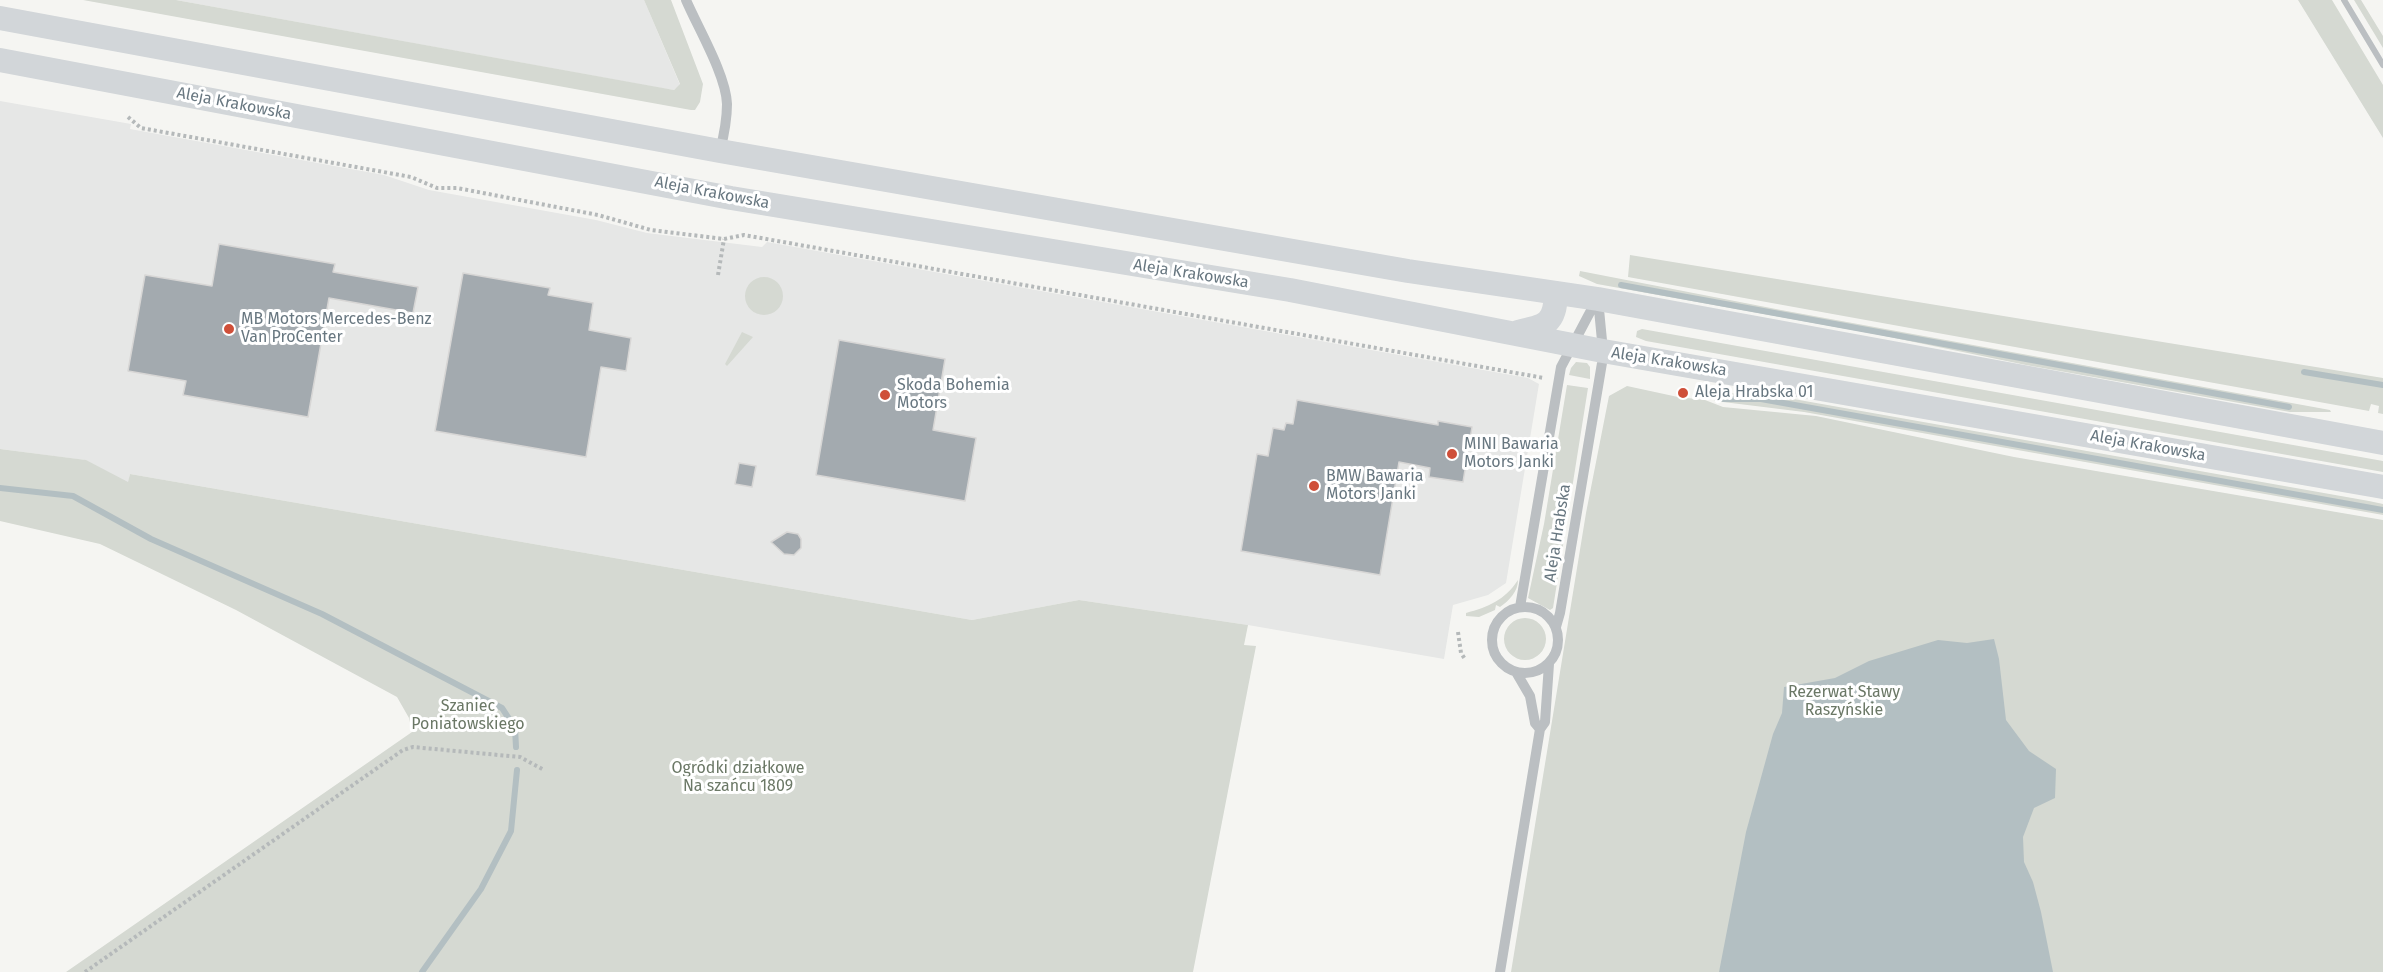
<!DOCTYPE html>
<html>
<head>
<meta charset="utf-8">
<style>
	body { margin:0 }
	canvas { display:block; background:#f5f5f2 }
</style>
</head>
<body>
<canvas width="2383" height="972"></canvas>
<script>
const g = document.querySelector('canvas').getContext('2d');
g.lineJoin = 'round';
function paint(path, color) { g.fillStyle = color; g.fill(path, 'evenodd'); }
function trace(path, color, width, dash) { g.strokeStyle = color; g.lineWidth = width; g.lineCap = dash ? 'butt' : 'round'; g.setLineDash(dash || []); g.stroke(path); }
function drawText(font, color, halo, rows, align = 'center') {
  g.font = font + ' "Fira Sans",sans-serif'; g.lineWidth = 6; g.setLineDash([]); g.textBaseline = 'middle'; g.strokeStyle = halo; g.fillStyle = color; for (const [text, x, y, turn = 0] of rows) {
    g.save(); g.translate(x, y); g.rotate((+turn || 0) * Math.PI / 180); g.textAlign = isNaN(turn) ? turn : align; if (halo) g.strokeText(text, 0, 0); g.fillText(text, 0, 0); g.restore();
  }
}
paint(new Path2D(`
	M176,0h468l36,85 -6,5 -13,-2z
	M0,101l131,23 -1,5 254,46 45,15 167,30 51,13 115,14 5,-5 761,136 11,6 -33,199 -18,12 -35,10 -9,54 -196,-34 -169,-25 -107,20 -842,-146 -2,9 -43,-23 -85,-11z`), '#e6e7e6');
paint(new Path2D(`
	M83,0h93l498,90 6,-6 -36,-84h27l32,84 -3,18 -5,8h-4z
	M2298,0h34l51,85v53z
	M2354,0h7l22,36v12z
	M1630,255l753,123v36l-5,-1 1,-7 -8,-2 -2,7 -741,-134z
	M1580,271l201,39 549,100 1,2h-41l-17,-3 -247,-44 -151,-31 -278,-50 -18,-8z
	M745 296a19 19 0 1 1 38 0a19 19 0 1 1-38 0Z
	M1642,329l741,132v11l-737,-131 -10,-4 1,-6z
	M742,332l11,5 -26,29 -2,-2z
	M1576,362l11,1 3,4v12l-21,-4 2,-7z
	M1567,385l21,3 -35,220 -3,2 -22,-12 16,-74z
	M1627,386l51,11 27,3 18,7 93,9 198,41 369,63v452h-872l75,-459 23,-117z
	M1703,392l68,3 598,106 14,3v11l-579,-103 -89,-11z
	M0,449l86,11 42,22 2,-8 842,146 107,-20 169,25 -4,20 12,1 -63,326h-1127l346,-240 -3,-14 -12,-21 -161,-87 -136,-66 -100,-23z
	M1518,580c0,11 -8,20 -18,27l-4,-2 -1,5 -16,7 -13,-1v-3c22,-6 39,-13 52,-33z
	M1504 639a21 21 0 1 1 42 0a21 21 0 1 1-42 0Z`), '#d5d9d2');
paint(new Path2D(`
	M1994,639l5,20 7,61 23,31 27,18 -1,29 -21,10 -11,29 1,25 9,20 8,30 12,60h-334l27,-140 27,-98 9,-21 2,-26 51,-9 34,-17 69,-21 29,3z`), '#b3bfc2');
trace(new Path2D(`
	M1621,285l668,122
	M2304,372l79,13
	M1723,399h38l622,111
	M0,488l73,8 78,43 171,75 180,94 13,20 1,19
	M422,972l59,-83 30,-58 6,-61`), '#b3bfc2', 6);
const building = new Path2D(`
	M219,244l116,20 -2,8 85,15 -5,26 -84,-15 -21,119 -125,-22 3,-14 -58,-10 17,-96 67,11z
	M463,273l87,15 -2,7 45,8 -4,27 42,8 -5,33 -25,-4 -15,90 -151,-26z
	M839,340l106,19 -12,71 43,8 -11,63 -149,-26z
	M1297,400l141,25v-4l34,6 -9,55 -34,-5 1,-9 -31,-6 -19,113 -139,-24 16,-97 11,2 5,-28 11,2 2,-7 7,1z
	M739,463l17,3 -4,21 -17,-3z
	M787,532l11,2 3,5v9l-7,7 -10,-1 -13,-12z`);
paint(building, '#a3aaaf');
trace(building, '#d7d6d5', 1.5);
trace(new Path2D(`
	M128,117l13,11 270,49 26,11h20l141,27 53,15 73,9 20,-4 800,143
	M718,275l6,-36
	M1458,632l3,21 4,6
	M85,972l318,-222 10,-3 107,10 24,13`), '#b5b9ba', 4, [3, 3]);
trace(new Path2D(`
	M2344,0l39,65`), '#bbbfc2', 6);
trace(new Path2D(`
	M686,0c12,28 40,75 41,104 0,16 -3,31 -7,47
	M1492 640a33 33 0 1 1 66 0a33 33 0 1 1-66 0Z
	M1520,607l41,-240 36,-68
	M1556,627l4,-14 42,-250 1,-12 -5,-52
	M1516,672l14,24 5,27 5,6
	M1500,972l40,-243 5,-7 4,-58`), '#bbbfc2', 10);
trace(new Path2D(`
	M0,18l720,133 688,120 190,28 785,144
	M0,60l731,138 559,92 313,61 780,136
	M1518,332c28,-6 37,-8 38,-39`), '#d2d6d9', 24);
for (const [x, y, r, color] of [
	[229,329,6,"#cf4f39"],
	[1683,393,6,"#cf4f39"],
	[885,395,6,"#cf4f39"],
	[1452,454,6,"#cf4f39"],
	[1314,486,6,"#cf4f39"]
]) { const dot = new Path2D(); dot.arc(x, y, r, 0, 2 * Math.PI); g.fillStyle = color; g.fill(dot); trace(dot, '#fff', 2); }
drawText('16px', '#687780', '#fff', [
	["Aleja Krakowska",234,104,11],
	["Aleja Krakowska",712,193,11],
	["Aleja Krakowska",1191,274,9],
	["Aleja Krakowska",1669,362,9],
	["Aleja Krakowska",2148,446,10],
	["Aleja Hrabska",1558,533,-81]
]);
drawText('16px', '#687780', '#fff', [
	["MB Motors Mercedes-Benz",241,320],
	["Van ProCenter",241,338],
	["Skoda Bohemia",897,386],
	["Motors",897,404],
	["Aleja Hrabska 01",1695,393],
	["MINI Bawaria",1464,445],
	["Motors Janki",1464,463],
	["BMW Bawaria",1326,477],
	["Motors Janki",1326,495]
], 'left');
drawText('16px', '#6b7866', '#fff', [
	["Rezerwat Stawy",1844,693],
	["Raszyńskie",1844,711],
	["Szaniec",468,707],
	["Poniatowskiego",468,725],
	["Ogródki działkowe",738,769],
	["Na szańcu 1809",738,787]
]);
</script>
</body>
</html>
